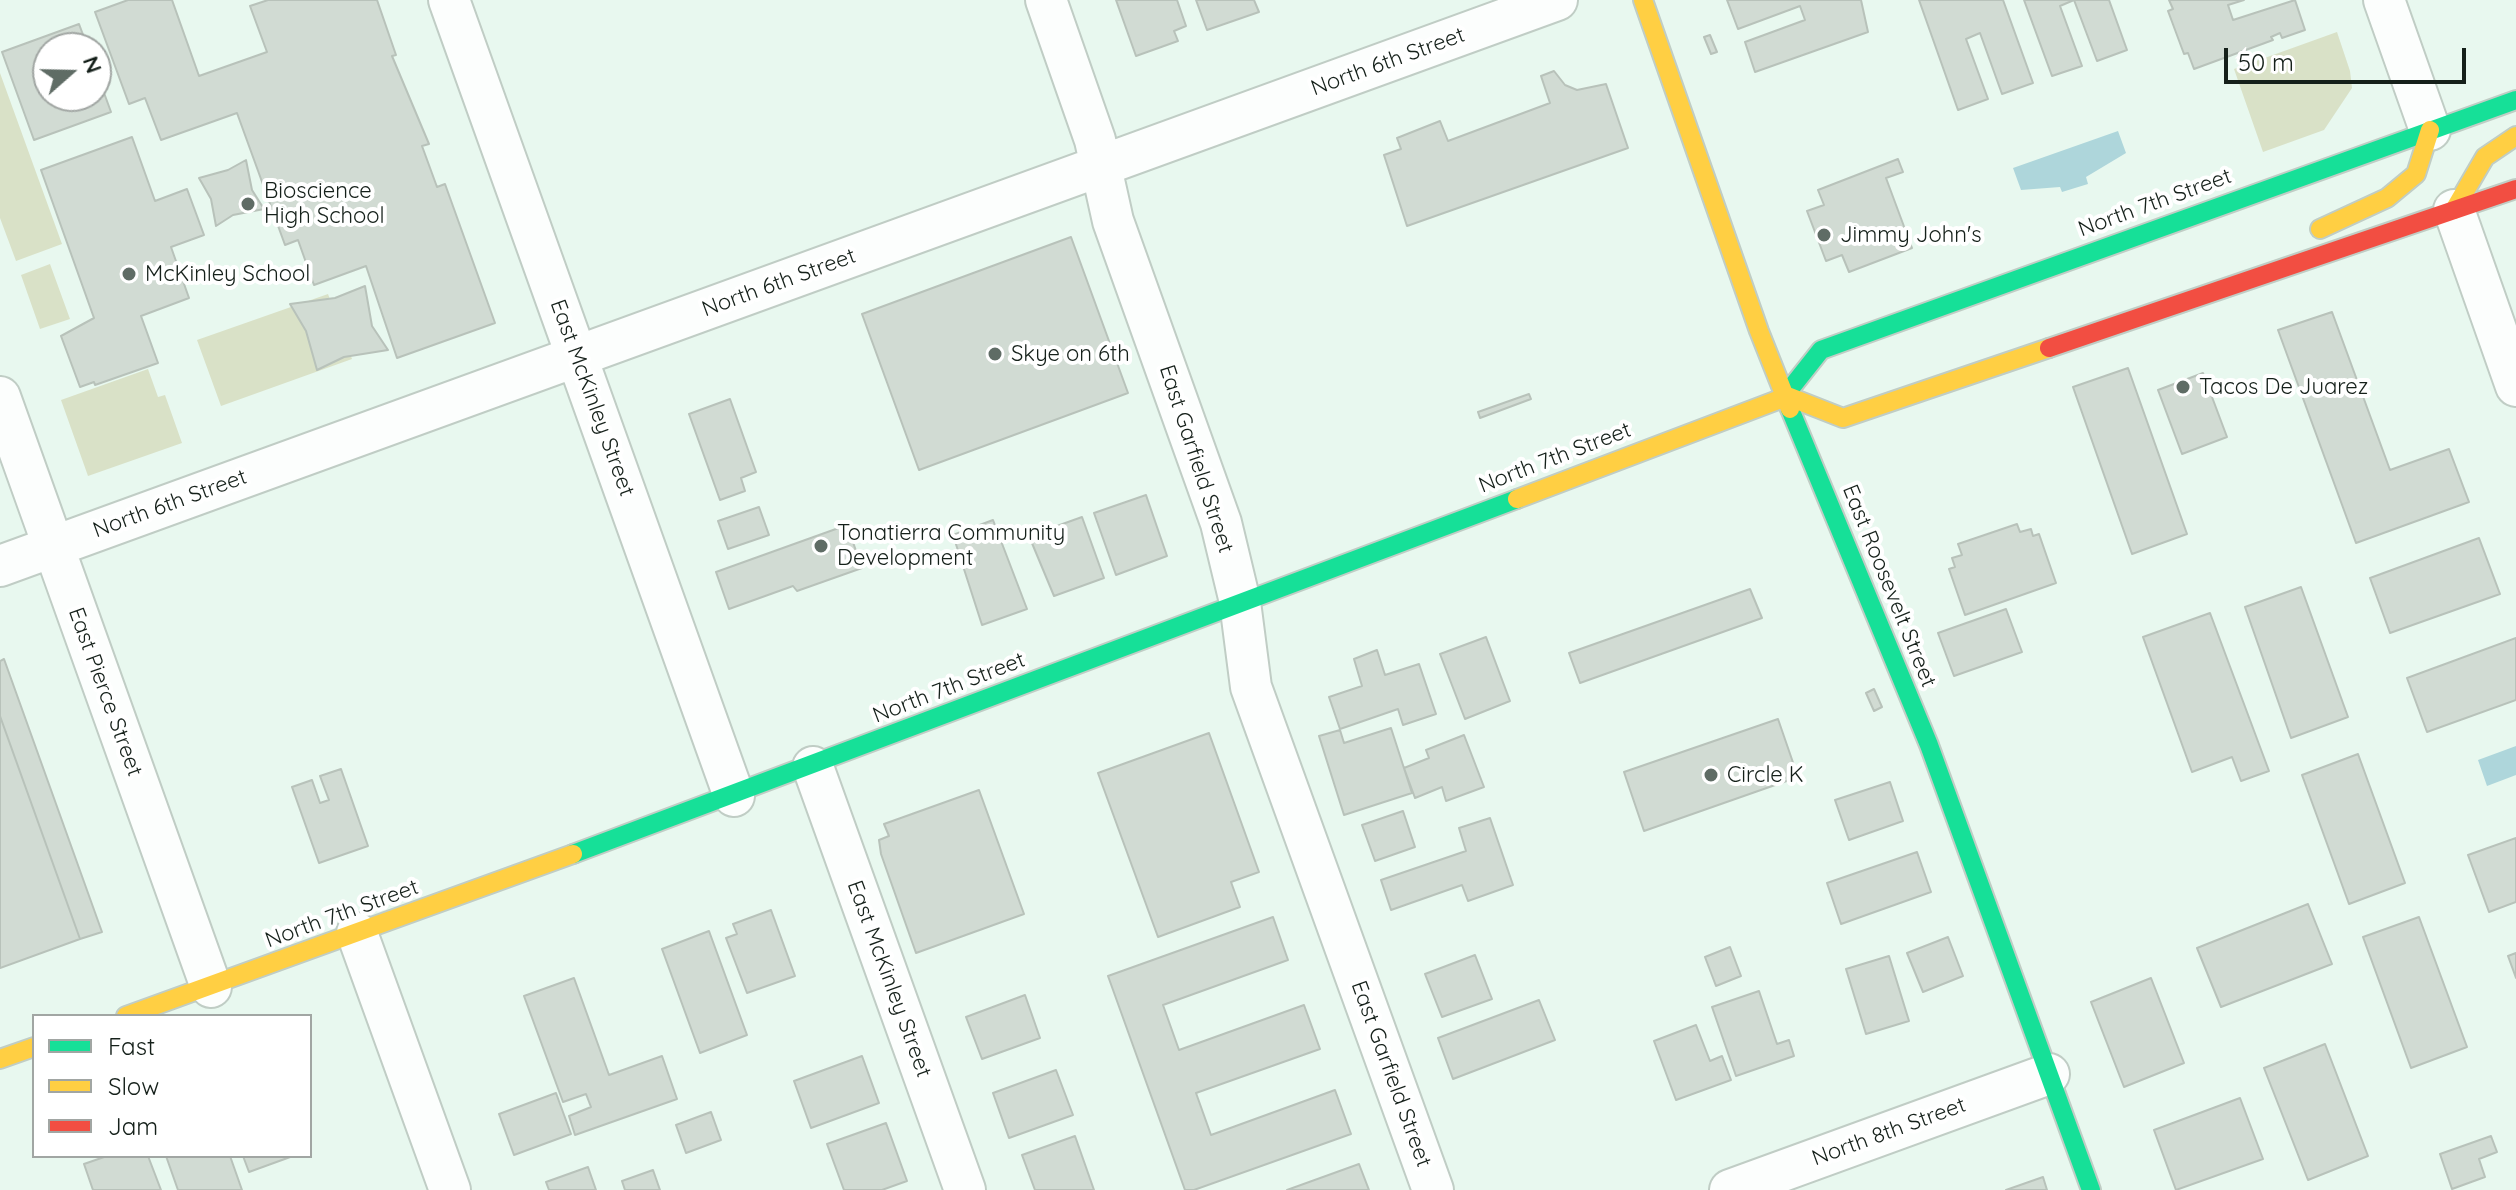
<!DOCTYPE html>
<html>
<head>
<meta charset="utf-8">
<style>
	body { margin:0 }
	#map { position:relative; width:2516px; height:1190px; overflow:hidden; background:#e8f8ef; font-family:Quicksand,sans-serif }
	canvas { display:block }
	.legend { position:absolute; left:32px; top:1014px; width:280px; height:144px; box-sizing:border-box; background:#fff; border:2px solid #a1a6a3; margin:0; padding:10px 14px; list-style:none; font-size:24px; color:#15201a }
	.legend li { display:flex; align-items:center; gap:16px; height:40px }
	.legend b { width:40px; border:2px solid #a1a6a3 }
	.north { position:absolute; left:32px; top:32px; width:80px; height:80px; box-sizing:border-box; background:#fff; border:2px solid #a1a6a3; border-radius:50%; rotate:70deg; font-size:22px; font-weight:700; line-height:32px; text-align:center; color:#15201a }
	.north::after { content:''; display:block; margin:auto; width:28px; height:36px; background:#5f6c65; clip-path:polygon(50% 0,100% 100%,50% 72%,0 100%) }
	.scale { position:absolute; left:2224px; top:48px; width:242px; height:36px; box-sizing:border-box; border:4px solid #15201a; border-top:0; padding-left:10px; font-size:24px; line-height:28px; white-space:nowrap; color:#15201a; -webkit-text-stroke:6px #fff; paint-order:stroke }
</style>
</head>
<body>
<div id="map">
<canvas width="2516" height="1190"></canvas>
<ul class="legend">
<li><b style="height:10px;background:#16e098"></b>Fast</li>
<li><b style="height:10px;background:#ffcf43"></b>Slow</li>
<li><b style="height:10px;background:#f24e42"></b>Jam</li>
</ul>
<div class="north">N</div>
<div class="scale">50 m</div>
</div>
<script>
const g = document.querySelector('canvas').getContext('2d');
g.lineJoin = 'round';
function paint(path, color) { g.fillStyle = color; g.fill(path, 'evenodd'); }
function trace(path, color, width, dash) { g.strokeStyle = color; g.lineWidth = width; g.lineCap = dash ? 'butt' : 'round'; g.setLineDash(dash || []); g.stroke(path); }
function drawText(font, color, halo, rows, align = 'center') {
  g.font = font + ' Quicksand,sans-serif'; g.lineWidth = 8; g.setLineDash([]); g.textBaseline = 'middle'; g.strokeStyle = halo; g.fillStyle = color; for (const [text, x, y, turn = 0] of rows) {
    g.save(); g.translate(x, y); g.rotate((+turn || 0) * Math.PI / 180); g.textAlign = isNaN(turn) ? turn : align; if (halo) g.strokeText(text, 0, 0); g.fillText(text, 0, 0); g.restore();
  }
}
paint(new Path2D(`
	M2337,32l13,39 2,17 -28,42 -61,22 -29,-83z
	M0,73l62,171 -46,17 -16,-43z
	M50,264l20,55 -30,10 -19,-54z
	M328,294l24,65 -131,47 -24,-66z
	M148,369l10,28 7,-2 17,48 -94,33 -27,-76z`), '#d9e1c7');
paint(new Path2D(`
	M2118,131l8,22 -40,24 2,7 -26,8 -2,-5 -39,3 -8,-22z
	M2516,746v29l-29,11 -9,-26z`), '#aed6db');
const building = new Path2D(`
	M128,0h44l27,76 68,-24 -17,-46 18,-6h109l19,55 -4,1 37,88 -7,2 15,41 8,-3 50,139 -98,35 -31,-92 -52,19 -16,-45 -13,5 -48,-132 -76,27 -16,-42 -16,6 -34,-92z
	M1116,0h61l9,26 -12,5 4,10 -42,15z
	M1196,0h58l5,12 -52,18z
	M1727,0h134l7,32 -113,40 -10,-30 60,-22 -5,-14 -62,23z
	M1919,0h84l30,83 -31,11 -22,-61 -14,6 22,60 -30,11z
	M2024,0h85l18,50 -30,11 -23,-61 -14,6 22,60 -30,10z
	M2169,0h75l-16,5 5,15 62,-20 10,30 -23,8 -2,-5 -9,4 2,3 -79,29 -6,-16 -4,1 -16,-43 5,-2z
	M79,24l9,24h-40v48h48v-25l15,41 -77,28 -32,-88z
	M1710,35l7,17 -6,2 -7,-17z
	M1554,71l11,14 12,5 29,-6 22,64 -221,78 -23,-71 17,-6 -4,-11 43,-17 8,20 102,-38 -9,-27z
	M132,137l23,64 32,-12 17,46 -33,12 18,51 -48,18 17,47 -63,22 -1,-3 -14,5 -19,-51 33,-18 -53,-148z
	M1898,159l5,13 -17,6 26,70 -63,24 -7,-17 -16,6 -19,-50 17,-6 -6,-15z
	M246,160l6,30 12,19 -31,6 -17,11 -5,-27 -12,-21 29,-8z
	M1071,237l57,156 -209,77 -57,-156z
	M365,286l7,40 16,24 -44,7 -27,13 -11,-39 -16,-27 45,-6z
	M2332,312l58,158 59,-21 20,53 -113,41 -78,-213z
	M2128,368l59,166 -55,20 -59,-167z
	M2203,373l24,64 -45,17 -24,-64z
	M1529,394l2,5 -51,19 -2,-6z
	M730,399l26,73 -15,6 4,13 -25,9 -31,-86z
	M1146,495l21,61 -51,19 -22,-62z
	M759,507l10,28 -41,14 -10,-28z
	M1082,517l22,61 -50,18 -25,-60z
	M993,520l34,89 -45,16 -29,-90z
	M2017,524l3,8 11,-3 2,7 6,-2 17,49 -91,32 -16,-46 6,-2 -3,-9 10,-3 -4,-11z
	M847,525l15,43 -65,23 -4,-5 -64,23 -13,-37z
	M2479,538l21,56 -110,39 -20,-55z
	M2301,587l47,130 -57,21 -46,-131z
	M1750,589l12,29 -182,65 -11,-30z
	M2006,609l16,43 -68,24 -16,-43z
	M2210,613l59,158 -28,10 -9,-24 -40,15 -49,-135z
	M1486,637l24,64 -45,18 -25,-65z
	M2516,638v62l-89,32 -20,-54z
	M1377,650l8,25 34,-11 17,50 -33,11 -5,-16 -58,20 -11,-32 33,-11 -8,-27z
	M4,659l98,273 -22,7 -80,-223v-55z
	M1874,689l8,18 -8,4 -8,-18z
	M0,716l80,223 -80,29z
	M1778,719l20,58 -154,54 -20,-59z
	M1391,728l21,65 -68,22 -25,-79 21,-6 4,13z
	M1209,733l50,139 -28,10 9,25 -82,30 -60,-164z
	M1464,735l20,52 -38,14 -4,-14 -27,11 -11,-30 25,-10 -3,-8z
	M2358,754l47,129 -56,21 -47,-129z
	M341,769l27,77 -49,17 -27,-76 20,-7 8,23 9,-3 -9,-24z
	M1890,782l13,39 -54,19 -14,-40z
	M979,790l45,124 -108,39 -35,-99 -2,-14 10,-4 -5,-12z
	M1403,811l12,36 -40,14 -13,-36z
	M1490,818l23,67 -45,16 -6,-16 -71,25 -10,-30 85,-29 -7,-23z
	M2516,838v64l-27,10 -21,-57z
	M1917,852l14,40 -90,32 -14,-41z
	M2308,904l24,60 -111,43 -24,-59z
	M771,910l24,66 -48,17 -21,-55 11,-4 -4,-10z
	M1273,917l15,43 -125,45 16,45 125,-45 16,44 -124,44 15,42 124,-45 16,44 -157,56h-9l-77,-214z
	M2419,917l48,130 -56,21 -48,-131z
	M709,931l38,104 -47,18 -38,-104z
	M1948,937l15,39 -40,16 -16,-39z
	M1730,947l11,29 -25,10 -11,-29z
	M2516,953v25l-8,-22z
	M1475,955l17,44 -50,18 -17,-43z
	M1889,956l20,65 -43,13 -20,-65z
	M574,978l35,97 53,-19 15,43 -102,36 -6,-19 22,-9 -5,-13 -23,8 -39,-106z
	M2151,978l33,85 -60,24 -33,-85z
	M1759,991l18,53 12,-4 5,16 -58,20 -24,-69z
	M1025,995l15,43 -58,21 -16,-42z
	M1539,1000l16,40 -102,39 -15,-41z
	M1696,1025l14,36 12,-5 9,24 -55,20 -22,-59z
	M2325,1044l43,112 -60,24 -44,-112z
	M862,1056l17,47 -68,25 -17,-47z
	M1056,1070l17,45 -64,23 -16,-45z
	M556,1093l15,41 -57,21 -15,-41z
	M2240,1098l23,61 -87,31 -22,-60z
	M711,1112l10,28 -35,13 -10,-28z
	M886,1123l21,58 -25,9h-38l-17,-46z
	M1075,1136l19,54h-59l-13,-35z
	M2491,1136l6,16 -18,7 6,18 -33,12 -12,-35z
	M107,1156h41l13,34h-68l-9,-26z
	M166,1156h64l12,34h-64z
	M243,1156h50l-44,16z
	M1359,1164l10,26h-82z
	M588,1167l8,23h-47l-3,-8z
	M653,1170l7,20h-35l-3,-9z
	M2043,1177l4,13h-41z`);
paint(building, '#d1dbd3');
trace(building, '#b8c2ba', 2);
const street = new Path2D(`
	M449,0l285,796
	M1046,0l49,140 18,81 108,302 19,79 11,85 182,503
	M2384,0l46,130
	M2454,210l62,176
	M0,397l211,590
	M0,566l1557,-566
	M813,767l152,423
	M357,933l93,257
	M1730,1190l319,-116`);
const fast = new Path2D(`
	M1783,398l38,-48 695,-250
	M1790,409l139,336 162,445
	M573,854l944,-355`);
const slow = new Path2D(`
	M1643,0l116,331 31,78
	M2454,210l31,-53 31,-21
	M2320,229l67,-31 29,-24 14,-44
	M1787,396l56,22 206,-70
	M1517,499l266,-101
	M126,1016l447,-162
	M0,1059l34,-12`);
const jam = new Path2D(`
	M2049,348l467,-159`);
trace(street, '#c0cdc5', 44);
trace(fast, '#c0cdc5', 22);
trace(slow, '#c0cdc5', 22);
trace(jam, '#c0cdc5', 22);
trace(street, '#fcfefd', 40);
trace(fast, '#16e098', 18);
trace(slow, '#ffcf43', 18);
trace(jam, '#f24e42', 18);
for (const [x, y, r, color] of [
	[248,204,8,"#5f6c65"],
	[1824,235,8,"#5f6c65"],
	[129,274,8,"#5f6c65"],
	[995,354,8,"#5f6c65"],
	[2183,387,8,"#5f6c65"],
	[821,546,8,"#5f6c65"],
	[1711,775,8,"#5f6c65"]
]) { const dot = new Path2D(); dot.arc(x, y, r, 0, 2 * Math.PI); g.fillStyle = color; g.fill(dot); trace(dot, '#fff', 3); }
drawText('22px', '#15201a', '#fff', [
	["North 6th Street",1388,62,-20],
	["North 7th Street",2155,203,-20],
	["North 6th Street",779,283,-20],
	["East McKinley Street",592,398,70],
	["North 7th Street",1555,458,-21],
	["East Garfield Street",1196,459,72],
	["North 6th Street",170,504,-20],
	["East Roosevelt Street",1889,586,68],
	["North 7th Street",949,688,-21],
	["East Pierce Street",105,692,70],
	["North 7th Street",342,914,-20],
	["East McKinley Street",889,979,70],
	["East Garfield Street",1391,1074,70],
	["North 8th Street",1889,1132,-20]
]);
drawText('22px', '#15201a', '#fff', [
	["Bioscience",264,191],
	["High School",264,216],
	["Jimmy John's",1840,235],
	["McKinley School",145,274],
	["Skye on 6th",1011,354],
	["Tacos De Juarez",2199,387],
	["Tonatierra Community",837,533],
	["Development",837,558],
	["Circle K",1727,775]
], 'left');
</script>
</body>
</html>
